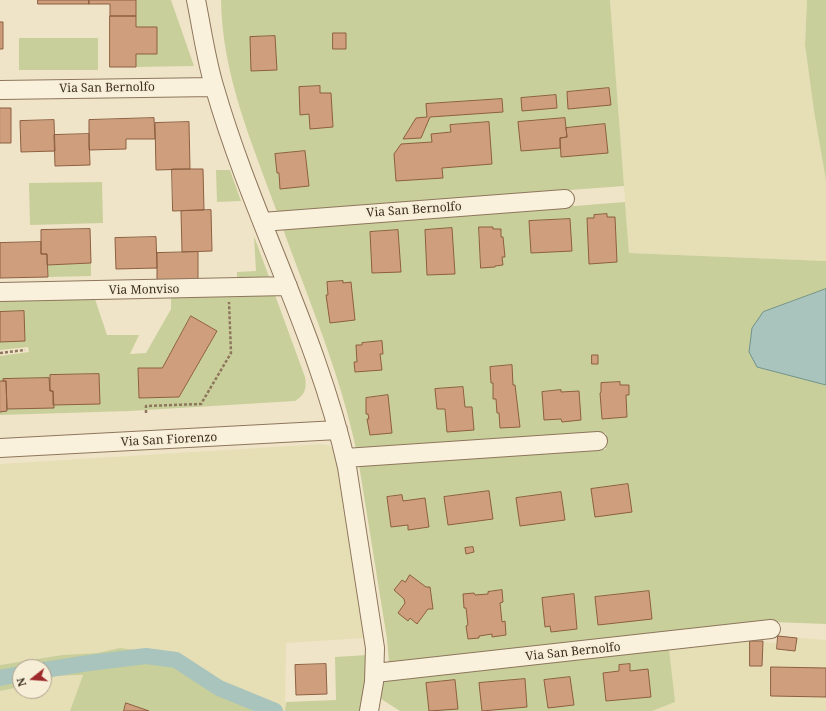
<!DOCTYPE html>
<html>
<head>
<meta charset="utf-8">
<style>
	body { margin:0 }
	#map { position:relative; width:826px; height:711px; overflow:hidden; background:#f0e4c8; font-family:"Noto Serif",serif }
	canvas { display:block }
	.north { position:absolute; left:12px; top:659px; width:40px; height:40px; box-sizing:border-box; background:#f7eed8; border:1px solid #ada18e; border-radius:50%; rotate:253deg; font-size:11px; font-weight:700; line-height:16px; text-align:center; color:#3d2e20 }
	.north::after { content:''; display:block; margin:auto; width:14px; height:18px; background:#9e2a2b; clip-path:polygon(50% 0,100% 100%,50% 72%,0 100%) }
</style>
</head>
<body>
<div id="map">
<canvas width="826" height="711"></canvas>
<div class="north">N</div>
</div>
<script>
const g = document.querySelector('canvas').getContext('2d');
g.lineJoin = 'round';
function paint(path, color) { g.fillStyle = color; g.fill(path, 'evenodd'); }
function trace(path, color, width, dash) { g.strokeStyle = color; g.lineWidth = width; g.lineCap = dash ? 'butt' : 'round'; g.setLineDash(dash || []); g.stroke(path); }
function drawText(font, color, halo, rows, align = 'center') {
  g.font = font + ' "Noto Serif",serif'; g.lineWidth = 4; g.setLineDash([]); g.textBaseline = 'middle'; g.strokeStyle = halo; g.fillStyle = color; for (const [text, x, y, turn = 0] of rows) {
    g.save(); g.translate(x, y); g.rotate((+turn || 0) * Math.PI / 180); g.textAlign = isNaN(turn) ? turn : align; if (halo) g.strokeText(text, 0, 0); g.fillText(text, 0, 0); g.restore();
  }
}
paint(new Path2D(`
	M610,0h197l-2,45 9,66 12,70v80l-197,-8z
	M323,444l9,3 5,15 28,176 -79,5 -1,68h-31l-33,-16 -53,-32 -24,-12 -24,-3 -23,5 -35,2 -62,10v-201z
	M778,636l48,4v71h-174l22,-9 -5,-53 81,-8 27,2z
	M83,675l-13,36h-70v-20l20,-4v4h24v-11l12,-4z`), '#e6deb5');
paint(new Path2D(`
	M136,0h35l23,66 -58,1v-13h21v-26l-21,-1z
	M221,0h389l14,186 -347,26c-25,-69 -55,-137 -56,-212z
	M807,0h19v181l-12,-70 -9,-66z
	M19,38h79v32h-79z
	M216,170h14l11,31 -24,1z
	M102,182l1,41 -73,2 -1,-42z
	M625,202l4,51 197,8v28l-63,23 -6,55 69,18v239l-53,-2 -384,41 -2,-24 -28,-174 247,-16v-16l-250,16c-16,-76 -47,-148 -73,-220z
	M254,236l15,41 -32,1v-6l19,-1z
	M91,263v13l-43,1 -1,-12z
	M275,295l30,82c2,11 0,18 -10,24l-165,10 -130,4v-59l29,-4 -1,-5 -28,3v-50l95,-1 12,36h32l-9,19 16,-1 25,-44v-11zM191,316l26,15 -38,66 -40,1 -1,-30h24z
	M120,648l24,3 24,12 53,32 33,16h-184l13,-36 -27,1 -12,4v-13h-24v20l-20,4v-26l62,-10 35,-2z
	M669,649l6,53 -23,9h-252l-22,-14 2,-16z
	M367,655l-4,56h-78l1,-9 50,-2 -1,-43z`), '#c9cf9b');
const water = new Path2D(`
	M826,289v96l-69,-18 -8,-15 3,-24 11,-16z`);
paint(water, '#a9c4bc');
trace(water, '#6f938a', 1);
trace(new Path2D(`
	M44,670l45,-7 57,-7 30,4 43,28 56,23
	M0,678l20,-4`), '#a9c4bc', 16);
const building = new Path2D(`
	M38,0h51v4h-51z
	M89,0h47v16h-26v-12h-21z
	M110,16h26v11h21v27h-21v13h-26z
	M0,22h3v27h-3z
	M333,33h13v16h-13z
	M275,36l2,34 -26,1 -1,-34z
	M320,86v7h11l2,34 -23,2 -1,-15 -9,1 -1,-28z
	M609,88l2,17 -43,4 -1,-17z
	M556,95l1,13 -35,3 -1,-13z
	M502,99l1,13 -73,5 -9,21 -18,1 13,-21 11,-1 -1,-13z
	M0,108h11v35h-11z
	M154,118l1,21h-29v10l-37,1v-30z
	M565,118l2,19 -7,1v10l-39,3 -3,-29z
	M54,120l1,31 -34,1 -1,-31z
	M189,122l1,47 -34,1 -1,-47z
	M489,122l3,42 -50,4 1,10 -47,3 -2,-27 7,-10 31,-2 -1,-8 20,-2 -1,-7z
	M605,124l3,29 -47,4 -1,-19 7,-1 -1,-9z
	M89,134l1,31 -35,1 -1,-31z
	M305,151l4,35 -29,3 -1,-16h-2l-2,-19z
	M172,169h31l1,41 -31,1z
	M211,210l1,41 -30,1 -1,-41z
	M607,214v3h8l2,45 -28,2 -2,-46h7v-3z
	M570,219l2,32 -41,2 -2,-32z
	M479,227h14v2h8v8h2l2,20h-3l1,8 -8,1v1l-14,1z
	M452,228l3,46 -28,1 -2,-45z
	M90,229l1,34 -44,2v-11h-6v-24z
	M398,230l3,42 -29,1 -2,-41z
	M156,237l1,31 -41,1 -1,-31z
	M41,242v12h6l1,23 -48,1v-35z
	M198,252v27l-41,1v-27z
	M343,281v2l8,-1 4,38 -25,3 -4,-28h2l-1,-13z
	M24,311l1,30 -25,1v-30z
	M191,316l26,15 -38,66 -40,1 -1,-30h24z
	M382,341l1,13h-3l2,16 -27,2 -1,-10h3l-1,-17h6v-2z
	M592,355h6v9h-6z
	M512,365l1,20h2l5,42 -20,1 -1,-15h-2l-1,-14h-3v-16h-2l-1,-16z
	M99,374l1,30 -47,1v-14h-3v-16z
	M49,378l1,13h3l1,17 -47,1 -1,-28h-3v-2z
	M0,381h6l1,30 -7,1z
	M620,382v3h9v10h-3l1,22 -25,2 -2,-26 1,-1v-9z
	M463,387l2,20h7l2,23 -27,2 -2,-23h-8l-2,-20z
	M561,390v2l18,-1 2,29 -19,2 -1,-3 -17,1 -2,-28z
	M388,395l4,38 -22,2 -3,-16h2l-1,-5h-2v-16z
	M628,484l4,28 -37,5 -4,-28z
	M489,491l4,28 -45,6 -4,-28z
	M561,492l4,28 -45,6 -4,-28z
	M402,495l1,6 22,-3 4,29 -21,3v-5l-17,2 -4,-30z
	M473,547l1,5 -8,2 -1,-6z
	M410,575l16,12h4l3,22h-5l-11,15 -7,-6 -2,3 -10,-8 7,-10 -1,-4 -10,-9 8,-10 3,2z
	M502,590l1,12 -3,1 2,19 3,-1 1,14 -14,2v-3l-13,2v2l-11,1 -2,-13 2,-1 -2,-17h-2l-1,-14 11,-1 1,2 13,-1v-2z
	M649,591l3,28 -54,6 -3,-28z
	M574,594l3,35 -26,3 -1,-6 -5,1 -3,-29z
	M778,636l19,2 -2,13 -18,-2z
	M750,641h13l-1,25h-12z
	M326,664l1,30 -31,1 -1,-30z
	M630,664v7l18,-2 3,28 -45,4 -3,-28 16,-2v-6z
	M771,667l55,1v29l-55,-1z
	M570,677l4,28 -26,3 -4,-28z
	M525,679l2,28 -45,4 -3,-28z
	M455,680l3,29 -29,2 -3,-28z
	M126,703l23,8h-25z`);
paint(building, '#cf9f7d');
trace(building, '#8d5f41', 1);
const minor = new Path2D(`
	M196,0c6,29 10,60 19,89 37,128 103,247 132,378l28,181 -1,34 -5,29
	M0,90l214,-3
	M262,222l303,-23
	M0,292l288,-6
	M0,448l338,-18
	M345,458l253,-17
	M375,673l396,-44`);
trace(minor, '#8d765c', 20);
trace(new Path2D(`
	M0,353l25,-3
	M146,413v-7l55,-2 30,-51 -2,-51`), '#8d765c', 2.5, [3, 2]);
trace(minor, '#faf1dc', 18);
drawText('12px', '#3d2e20', '#f7eed8', [
	["Via San Bernolfo",107,88,-1],
	["Via San Bernolfo",414,210,-4],
	["Via Monviso",144,290,-1],
	["Via San Fiorenzo",169,440,-3],
	["Via San Bernolfo",573,652,-6]
]);
</script>
</body>
</html>
